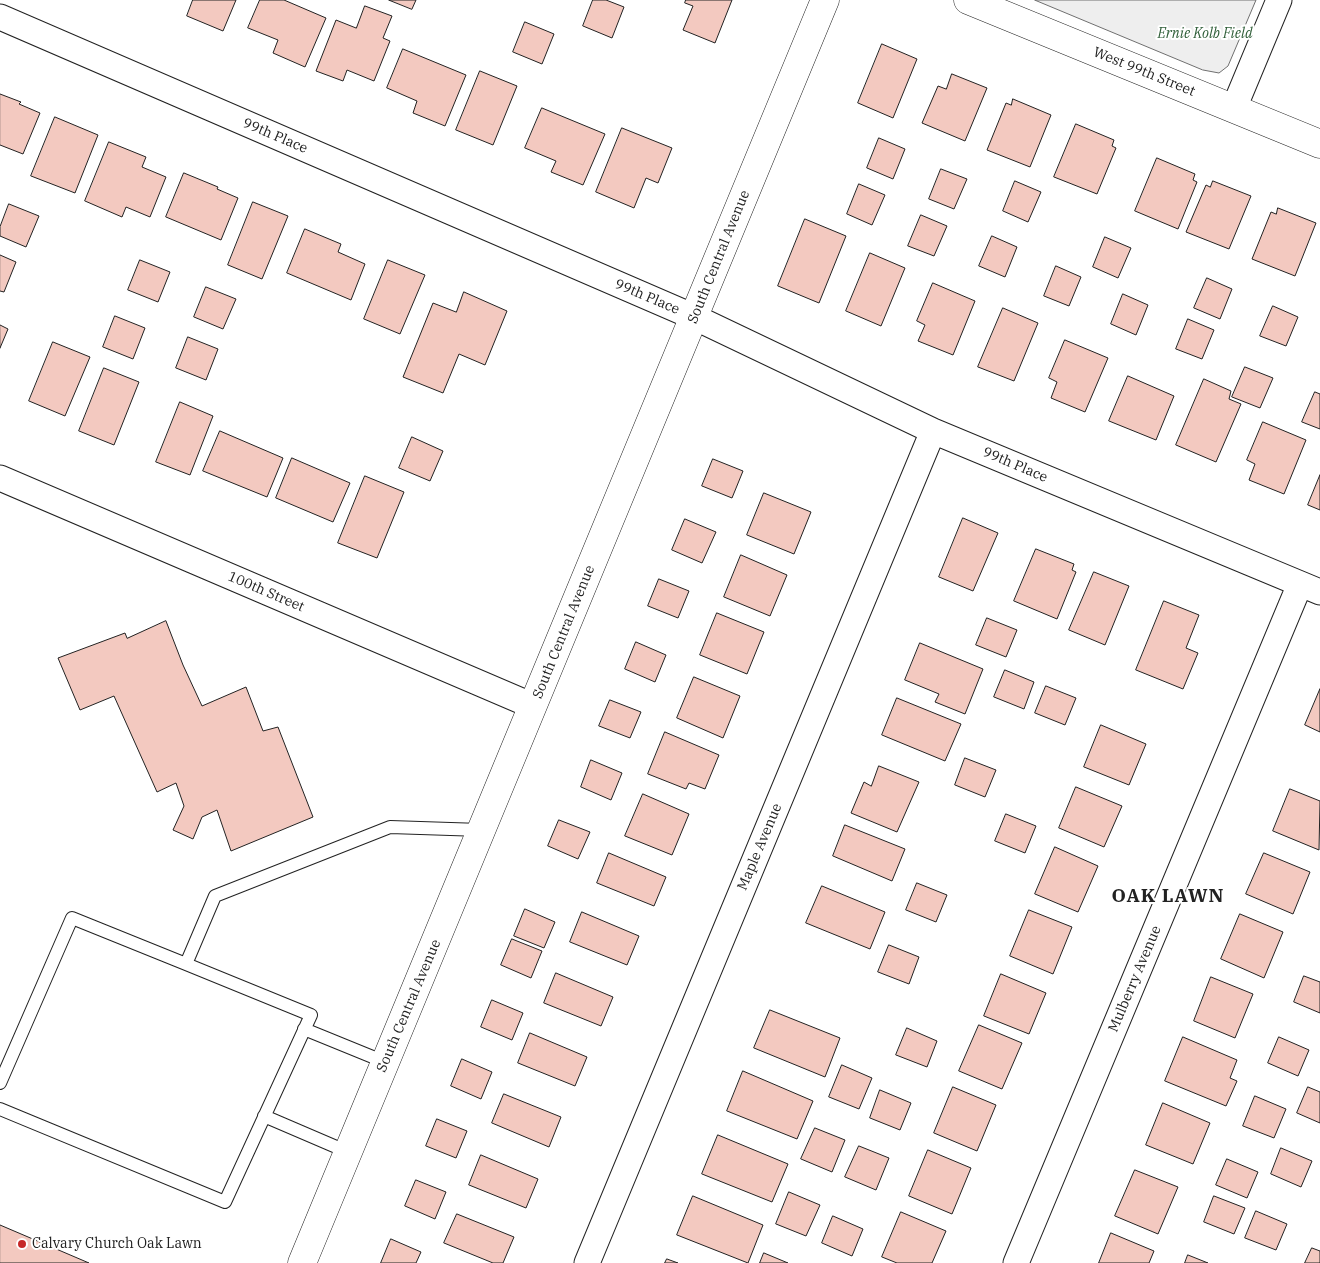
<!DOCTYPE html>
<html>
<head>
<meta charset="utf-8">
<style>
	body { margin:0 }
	canvas { display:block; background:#fff }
</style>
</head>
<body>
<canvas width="1320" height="1263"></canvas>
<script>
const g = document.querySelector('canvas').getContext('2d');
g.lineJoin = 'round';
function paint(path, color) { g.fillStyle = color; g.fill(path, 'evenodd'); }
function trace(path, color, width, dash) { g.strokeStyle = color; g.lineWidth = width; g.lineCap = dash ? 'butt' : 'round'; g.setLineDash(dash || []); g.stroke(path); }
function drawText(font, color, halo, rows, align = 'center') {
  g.font = font + ' "IBM Plex Serif",serif'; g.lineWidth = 4; g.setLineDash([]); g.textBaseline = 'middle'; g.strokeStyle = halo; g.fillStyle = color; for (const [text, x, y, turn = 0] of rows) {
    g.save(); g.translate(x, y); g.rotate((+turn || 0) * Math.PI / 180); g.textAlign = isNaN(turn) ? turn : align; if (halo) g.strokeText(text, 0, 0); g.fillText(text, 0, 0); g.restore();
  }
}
const green = new Path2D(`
	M1035,0h221l-28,66 -9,7 -16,-3z`);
paint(green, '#eee');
trace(green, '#6f6f6f', 1);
const building = new Path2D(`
	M193,0h43l-13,31 -36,-15z
	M260,0h24l42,18 -21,49 -32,-14 5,-13 -30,-12z
	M389,0h27l-4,9z
	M593,0h13l18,7 -12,31 -29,-12z
	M686,0h46l-17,43 -32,-13 10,-24 -8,-3z
	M365,6l27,10 -9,22 7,3 -16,40 -27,-11 -4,11 -27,-10 20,-51 20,8z
	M525,22l29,12 -12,30 -29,-12z
	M882,44l35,15 -24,59 -35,-15z
	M403,49l63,26 -21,51 -32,-13 4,-12 -30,-13z
	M480,71l37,15 -24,59 -37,-15z
	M952,74l35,14 -22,53 -43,-18 16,-37 8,3z
	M0,94l21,8 -2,2 21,9 -17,41 -23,-9z
	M1013,99l38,16 -21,52 -43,-17 19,-47 5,2z
	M542,108l63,26 -22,51 -32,-13 5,-11 -31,-13z
	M55,117l43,18 -23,58 -44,-17z
	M1076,124l38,16 -2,6 4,2 -19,46 -43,-17z
	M622,128l50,20 -14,35 -12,-5 -12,30 -38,-16z
	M879,138l26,11 -12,30 -26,-11z
	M109,142l37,15 -4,10 24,10 -16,40 -24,-10 -4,10 -37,-16z
	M1157,158l38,16 -2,6 4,2 -19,47 -43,-18z
	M941,169l26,10 -13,30 -25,-10z
	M184,173l34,14 -1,2 21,9 -17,42 -55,-23z
	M1015,181l26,11 -13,30 -25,-11z
	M1213,181l38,15 -22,53 -43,-17 20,-47 4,2z
	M859,184l26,11 -13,30 -25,-11z
	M253,202l35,14 -26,63 -34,-14z
	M9,204l30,12 -13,31 -26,-11v-9z
	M1278,208l38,15 -21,53 -43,-17 19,-47 5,2z
	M921,215l26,11 -13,30 -26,-10z
	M805,219l41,17 -27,67 -41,-17z
	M305,229l36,15 -3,8 27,12 -14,36 -64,-27z
	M992,236l25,11 -12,30 -26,-11z
	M1105,237l26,11 -13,30 -25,-11z
	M870,253l35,15 -24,58 -35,-15z
	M0,255l16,7 -12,30 -4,-1z
	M140,260l30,12 -12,30 -30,-12z
	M388,260l37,15 -25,59 -36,-15z
	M1056,266l25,11 -12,29 -25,-10z
	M1207,278l25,11 -12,30 -26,-11z
	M933,283l42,18 -22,54 -35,-14 7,-16 -8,-4z
	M206,287l30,12 -13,30 -29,-12z
	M464,292l43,19 -22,54 -26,-11 -16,39 -40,-16 30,-74 23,9z
	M1123,294l25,11 -12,30 -25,-11z
	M1273,306l25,11 -12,29 -26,-10z
	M1003,308l35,15 -24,58 -36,-14z
	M115,316l30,12 -12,31 -30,-12z
	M1188,319l26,11 -12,29 -26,-10z
	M0,325l8,4 -8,19z
	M188,337l30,12 -12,31 -30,-12z
	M1065,340l43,18 -23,54 -34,-14 6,-16 -8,-4z
	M53,342l37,15 -25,59 -36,-15z
	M1245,367l28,11 -13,30 -28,-11z
	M104,368l35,14 -25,63 -35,-14z
	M1128,376l46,20 -18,44 -47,-19z
	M1204,379l27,12 -2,8 12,5 -25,58 -40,-17z
	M1315,392l5,2v35l-18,-7z
	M180,402l33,14 -23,59 -34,-13z
	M1263,422l43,18 -22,54 -35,-14 6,-16 -8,-4z
	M220,431l63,27 -16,39 -64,-26z
	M412,437l31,14 -13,30 -31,-13z
	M292,458l58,25 -17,39 -57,-24z
	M713,459l30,12 -11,27 -30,-12z
	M1320,475v35l-12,-5z
	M365,476l39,16 -27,66 -39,-15z
	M764,493l47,19 -17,42 -47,-19z
	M963,518l35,15 -25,58 -34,-14z
	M685,519l31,13 -14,31 -30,-13z
	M1036,549l38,15 -2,6 4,2 -19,47 -43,-18z
	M741,555l46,20 -17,41 -46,-19z
	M1094,572l35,14 -24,59 -36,-15z
	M659,579l30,12 -11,27 -30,-12z
	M1164,601l35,14 -13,33 12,5 -15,36 -47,-19z
	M717,613l47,19 -17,42 -47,-19z
	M987,618l30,12 -11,27 -30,-12z
	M166,621l17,44 19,41 44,-19 17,44 15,-4 35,90 -82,34 -14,-41 -15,7 -9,22 -20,-9 11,-24 -8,-23 -19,9 -43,-96 -34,14 -22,-52 67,-25 2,5z
	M636,642l30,13 -11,27 -30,-13z
	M920,643l63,26 -18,45 -30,-12 4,-8 -34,-14z
	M1005,670l29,12 -10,27 -30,-12z
	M694,677l46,19 -17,42 -46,-20z
	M1046,686l30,12 -11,27 -30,-12z
	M1320,689v43l-15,-7z
	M897,698l64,26 -16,37 -63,-26z
	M610,700l31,12 -11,26 -31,-12z
	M1101,725l45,19 -17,41 -45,-18z
	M665,732l54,23 -14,34 -16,-6 -3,6 -38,-15z
	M965,758l31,12 -11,27 -30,-12z
	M591,760l31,13 -11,27 -30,-13z
	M879,766l40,16 -22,50 -46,-19 13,-31 7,4z
	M1076,787l46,19 -18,41 -45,-19z
	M1290,789l30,12 -1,49 -46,-19z
	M643,794l46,20 -17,41 -47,-19z
	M1006,814l30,12 -11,27 -30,-12z
	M559,820l31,12 -12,27 -30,-13z
	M845,825l60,24 -13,32 -59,-25z
	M1055,847l43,19 -20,46 -43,-18z
	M609,853l57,24 -12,29 -57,-23z
	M1264,853l46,19 -17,42 -47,-20z
	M917,883l30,12 -11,27 -30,-12z
	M822,886l63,26 -15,37 -64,-26z
	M525,909l30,13 -11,26 -30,-12z
	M1029,910l43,17 -19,47 -43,-18z
	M582,912l57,24 -12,29 -57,-23z
	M1240,914l43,18 -19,46 -43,-19z
	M512,939l30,12 -11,27 -30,-13z
	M889,945l30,12 -10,27 -31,-12z
	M556,973l57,24 -12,29 -57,-23z
	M1001,974l45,19 -17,41 -45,-18z
	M1304,976l16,6v31l-26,-11z
	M1211,977l42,17 -18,44 -41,-17z
	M492,1000l31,13 -11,27 -31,-13z
	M770,1010l70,28 -15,39 -71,-29z
	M979,1025l43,18 -20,46 -43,-18z
	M907,1028l30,13 -10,26 -31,-12z
	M530,1033l57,24 -12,29 -57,-23z
	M1183,1037l54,23 -7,18 7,3 -11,25 -61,-25z
	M1279,1037l30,13 -11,26 -30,-13z
	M462,1059l30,13 -11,27 -30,-13z
	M842,1065l30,13 -13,31 -30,-12z
	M743,1071l70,30 -16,38 -70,-28z
	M953,1087l43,18 -19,46 -43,-18z
	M1308,1087l12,5v31l-23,-10z
	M880,1090l31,13 -11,27 -30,-12z
	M504,1094l57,23 -12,30 -57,-24z
	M1255,1096l31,13 -12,29 -31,-12z
	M1163,1103l47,20 -17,41 -47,-19z
	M437,1119l30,12 -11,27 -30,-12z
	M815,1128l30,12 -13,32 -31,-13z
	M718,1135l70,29 -16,38 -70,-28z
	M859,1146l30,12 -13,32 -31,-13z
	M1281,1148l31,13 -11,26 -30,-13z
	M928,1150l43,18 -19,46 -43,-18z
	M481,1155l57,24 -12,29 -57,-23z
	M1227,1159l31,13 -11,26 -31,-13z
	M1135,1170l43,17 -20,47 -43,-18z
	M416,1180l30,12 -11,27 -30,-13z
	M789,1192l31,13 -14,31 -30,-12z
	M693,1196l70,29 -15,38 -71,-28z
	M1214,1196l31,12 -11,26 -30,-12z
	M1256,1211l31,13 -11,26 -31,-12z
	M901,1212l45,19 -14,32h-35l-15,-6z
	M457,1214l57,23 -11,26h-10l-49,-20z
	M833,1216l30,13 -11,27 -30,-13z
	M0,1225l89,38h-89z
	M1111,1233l43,18 -5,12h-50z
	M391,1239l30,13 -5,11h-35z
	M1312,1248l8,3v12h-15z
	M764,1253l24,10h-28z
	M1188,1255l20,8h-23z
	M667,1259l11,4h-13z`);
paint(building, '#f3c9c0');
trace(building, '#222', 1);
const service = new Path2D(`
	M304,1029l81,33
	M0,1083l72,-165 114,46
	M0,1109l225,93 86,-187 -125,-51 29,-68 175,-69 91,3
	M264,1116l84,36`);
const minor = new Path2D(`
	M0,17l694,300 239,114 387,161
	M1234,108l45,-108
	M0,478l533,228
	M587,1263l346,-832
	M1016,1263l284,-679`);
const tertiary = new Path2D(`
	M968,0l352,144
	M302,1263l523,-1263`);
trace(service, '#222', 14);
trace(minor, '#222', 27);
trace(tertiary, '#222', 29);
trace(service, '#fff', 12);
trace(minor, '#fff', 25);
trace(tertiary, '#fff', 28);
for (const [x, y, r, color] of [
	[22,1244,5,"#c62828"]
]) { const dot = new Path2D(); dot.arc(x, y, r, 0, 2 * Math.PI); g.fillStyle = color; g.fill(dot); trace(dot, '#fff', 2); }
drawText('italic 14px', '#2f5e38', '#fff', [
	["Ernie Kolb Field",1205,34]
]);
drawText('14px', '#222', '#fff', [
	["West 99th Street",1144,72,22],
	["99th Place",275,136,23],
	["South Central Avenue",719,257,-68],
	["99th Place",647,297,23],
	["99th Place",1015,465,23],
	["100th Street",266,592,23],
	["South Central Avenue",564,632,-68],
	["Maple Avenue",760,847,-67],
	["Mulberry Avenue",1135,979,-67],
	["South Central Avenue",409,1006,-67]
]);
drawText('14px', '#222', '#fff', [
	["Calvary Church Oak Lawn",32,1244]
], 'left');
g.letterSpacing = '1px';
drawText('bold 19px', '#222', '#fff', [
	["OAK LAWN",1168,897]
]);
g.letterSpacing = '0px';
</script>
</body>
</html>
